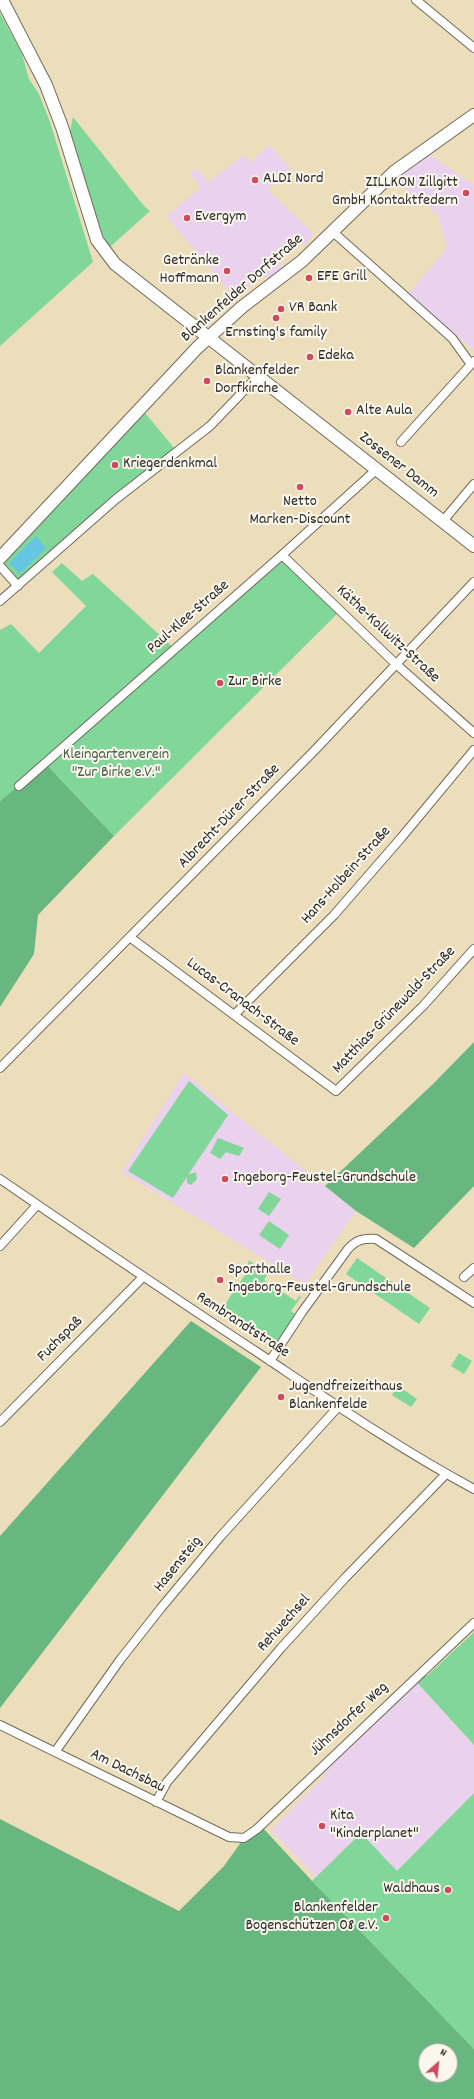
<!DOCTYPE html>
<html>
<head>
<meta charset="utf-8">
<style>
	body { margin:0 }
	#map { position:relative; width:474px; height:2099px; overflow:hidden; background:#ecdebb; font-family:Dekko,sans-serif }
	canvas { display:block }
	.north { position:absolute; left:418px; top:2043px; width:40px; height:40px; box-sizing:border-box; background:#fbf7ec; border:1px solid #a8a59f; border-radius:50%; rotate:27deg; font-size:11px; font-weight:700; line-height:16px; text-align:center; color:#2b2b2b }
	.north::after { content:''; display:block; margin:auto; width:14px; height:18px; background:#d1495b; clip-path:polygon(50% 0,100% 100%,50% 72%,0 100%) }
</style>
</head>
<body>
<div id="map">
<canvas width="474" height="2099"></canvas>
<div class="north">N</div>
</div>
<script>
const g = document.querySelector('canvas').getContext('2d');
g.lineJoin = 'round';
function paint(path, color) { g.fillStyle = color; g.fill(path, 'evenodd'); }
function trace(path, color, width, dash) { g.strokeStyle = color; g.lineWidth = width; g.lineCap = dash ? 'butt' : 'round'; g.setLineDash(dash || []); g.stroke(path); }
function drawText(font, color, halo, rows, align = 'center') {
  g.font = font + ' Dekko,sans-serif'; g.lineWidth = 4; g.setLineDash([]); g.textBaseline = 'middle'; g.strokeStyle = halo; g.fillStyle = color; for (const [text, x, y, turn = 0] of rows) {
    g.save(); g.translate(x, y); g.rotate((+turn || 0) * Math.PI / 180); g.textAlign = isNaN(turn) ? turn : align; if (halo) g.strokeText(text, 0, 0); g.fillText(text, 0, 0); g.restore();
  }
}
paint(new Path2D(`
	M269,145l22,23 -23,22 46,44 -10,12 -4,-4 -9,9 -2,-4 -5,-3 -6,4 -3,6 7,11 -2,2 3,3 -13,12 -7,-7 -28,23 -69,-82 35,-29 -11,-13 6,-6 13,14 35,-27 7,7z
	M424,151l50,34v166l-66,-57 39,-46 -9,-33 -44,-36z
	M184,1073l172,138 -51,73 -183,-112z
	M414,1679l60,66v48l-77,78 -36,-38 -45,44 -45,-47 55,-55 -6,-8z`), '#ead1ed');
paint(new Path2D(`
	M0,13l22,41 7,25 10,15 11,28 43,140 -93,84z
	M73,117l71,89 6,5 -40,36 -12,-19 -29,-92z
	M141,408l34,41 -157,137 -18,-20z
	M282,555l59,55 -227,226 -69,-73 -45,38v-171l11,-6 28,29 47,-47 -34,-34 10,-9 20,18 11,-7 82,75z
	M189,1081l39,34 -40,60 8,-3 1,7 -6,6 -4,-2v-6l-14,21 -45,-27z
	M218,1138l26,10 -5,8 -13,-4 -6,7 -10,-6z
	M269,1192l12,7 -12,17 -11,-7z
	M269,1221l20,14 -9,14 -21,-14z
	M357,1258l73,50 -11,16 -73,-50z
	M249,1260l18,15 -3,5 32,21 3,-5 2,1 -10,14 6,4 -24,34 -54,-36 26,-38z
	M459,1353l13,8 -8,13 -13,-8z
	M398,1386l19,13 -6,8 -19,-12z
	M474,1632v113l-60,-66 8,-8 5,5z
	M474,1793v256l-162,-168 49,-48 36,38z`), '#81d699');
paint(new Path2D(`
	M45,763l69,73 -76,79 -4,39 -34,53v-206z
	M474,1042v144l-60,62 -58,-37 -31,-25 109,-103z
	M191,1321l70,46 -261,341v-172z
	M0,1819l179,92 45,-45 20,-28 17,-12 51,55 162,168v50h-474zM426,2051h24v24h-24z`), '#68b781');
paint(new Path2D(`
	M36,536l10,12 -21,21 -6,4 -10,-10z`), '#65c6e3');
const minor = new Path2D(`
	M416,0l58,48
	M333,232l119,106 18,25
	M401,442l73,-81
	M443,521l31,-37
	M282,555l115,110 77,68
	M0,566l18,20
	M0,601l116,-102 94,-73 47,-49
	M19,786l263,-231 95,-86
	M131,938l205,153 87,-85 51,-57
	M234,1015l100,-100 67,-77 73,-88
	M0,1068l314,-317 160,-169
	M0,1179c89,61 179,122 269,181 67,45 134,91 205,129
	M0,1246l37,-41
	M464,1277l10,-9
	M270,1361l32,-49 46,-63c8,-9 15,-11 28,-10l98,64
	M0,1422l142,-144
	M0,1725l229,112 15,1 13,-9 217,-206
	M55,1752l65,-92 41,-52 59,-71 118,-130
	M156,1802l11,-20 114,-134 64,-70 101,-104`);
const secondary = new Path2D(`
	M2,0l44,85 16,42 35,113 18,24 359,282
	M0,558l197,-210 45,-41 60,-46 92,-89 80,-57`);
trace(minor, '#6f6a5d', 10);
trace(secondary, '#6f6a5d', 14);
trace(minor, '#fff', 8);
trace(secondary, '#fff', 12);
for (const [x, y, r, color] of [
	[255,180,4,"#d1495b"],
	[466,193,4,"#d1495b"],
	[187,218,4,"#d1495b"],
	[227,271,4,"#d1495b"],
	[309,278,4,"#d1495b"],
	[281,309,4,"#d1495b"],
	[276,318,4,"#d1495b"],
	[310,357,4,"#d1495b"],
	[207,381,4,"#d1495b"],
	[348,412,4,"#d1495b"],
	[115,465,4,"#d1495b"],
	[300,487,4,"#d1495b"],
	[220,683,4,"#d1495b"],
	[225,1179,4,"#d1495b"],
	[220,1280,4,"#d1495b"],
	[281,1397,4,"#d1495b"],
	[322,1826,4,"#d1495b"],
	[448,1890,4,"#d1495b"],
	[386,1918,4,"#d1495b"]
]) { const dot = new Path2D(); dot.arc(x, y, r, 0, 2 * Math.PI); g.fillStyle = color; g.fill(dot); trace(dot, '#fbf7ec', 1.5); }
drawText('16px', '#2b2b2b', '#fbf7ec', [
	["ALDI Nord",263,180],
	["ZILLKON Zillgitt",458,184,"right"],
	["GmbH Kontaktfedern",458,202,"right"],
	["Evergym",195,218],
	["Getränke",219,262,"right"],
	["Hoffmann",219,280,"right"],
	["EFE Grill",317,278],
	["VR Bank",289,309],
	["Ernsting's family",276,334,"center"],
	["Edeka",318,357],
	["Blankenfelder",215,372],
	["Dorfkirche",215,390],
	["Alte Aula",356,412],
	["Kriegerdenkmal",123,465],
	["Netto",300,503,"center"],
	["Marken-Discount",300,521,"center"],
	["Zur Birke",228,683],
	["Ingeborg-Feustel-Grundschule",233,1179],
	["Sporthalle",228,1271],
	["Ingeborg-Feustel-Grundschule",228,1289],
	["Jugendfreizeithaus",289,1388],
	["Blankenfelde",289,1406],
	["Kita",330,1817],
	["\"Kinderplanet\"",330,1835],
	["Waldhaus",440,1890,"right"],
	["Blankenfelder",378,1909,"right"],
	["Bogenschützen 08 e.V.",378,1927,"right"]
], 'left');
drawText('16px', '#2b2b2b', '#fbf7ec', [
	["Blankenfelder Dorfstraße",243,289,-41],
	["Zossener Damm",398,466,38],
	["Paul-Klee-Straße",189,618,-41],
	["Käthe-Kollwitz-Straße",387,635,43],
	["Albrecht-Dürer-Straße",230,817,-46],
	["Hans-Holbein-Straße",347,876,-48],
	["Lucas-Cranach-Straße",242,1003,37],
	["Matthias-Grünewald-Straße",395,1011,-46],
	["Rembrandtstraße",242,1326,33],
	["Fuchspaß",61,1340,-45],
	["Hasensteig",179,1565,-51],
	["Rehwechsel",285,1624,-48],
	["Jühnsdorfer Weg",350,1720,-43],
	["Am Dachsbau",127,1772,26]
]);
drawText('16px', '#455e4c', '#fbf7ec', [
	["Kleingartenverein",116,756],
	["\"Zur Birke e.V.\"",116,774]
]);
</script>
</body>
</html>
